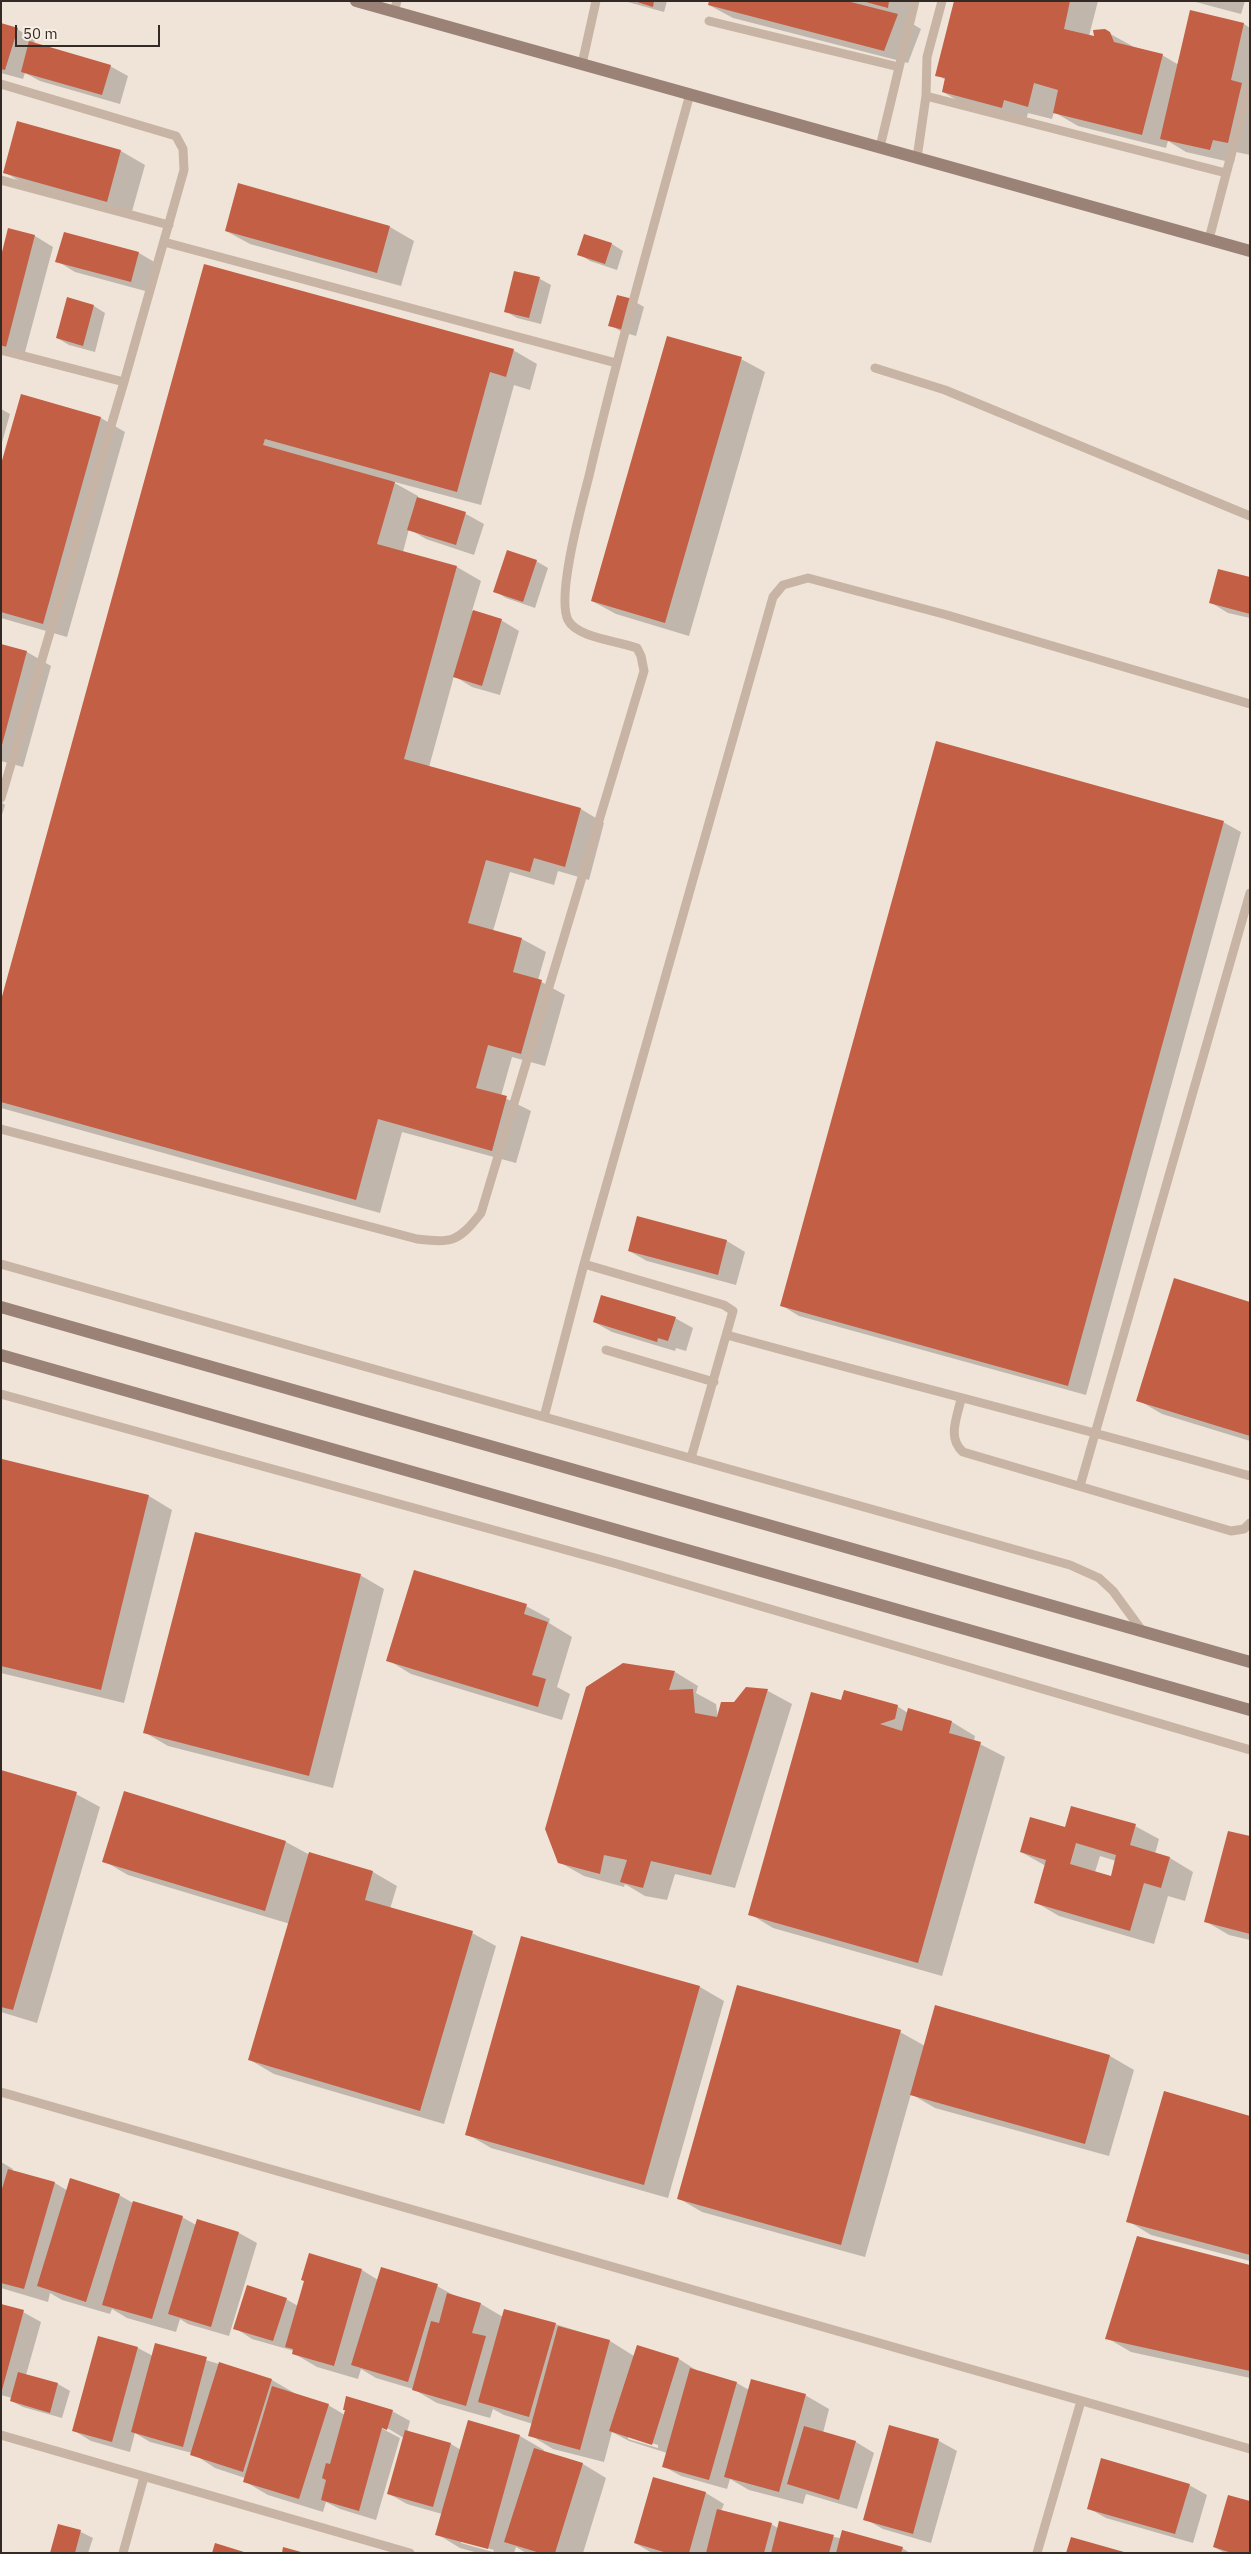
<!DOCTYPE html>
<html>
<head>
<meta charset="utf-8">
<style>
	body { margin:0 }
	#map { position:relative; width:1251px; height:2554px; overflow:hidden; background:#f0e4d8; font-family:"IBM Plex Sans",sans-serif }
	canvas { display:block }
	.frame { position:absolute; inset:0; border:2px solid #332a26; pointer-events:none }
	.scale { position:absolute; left:15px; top:25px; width:145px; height:22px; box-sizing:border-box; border:2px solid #332a26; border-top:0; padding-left:6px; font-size:15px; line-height:18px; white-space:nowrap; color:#332a26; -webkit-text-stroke:4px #f8eee4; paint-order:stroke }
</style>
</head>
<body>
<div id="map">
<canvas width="1251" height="2554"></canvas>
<div class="frame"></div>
<div class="scale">50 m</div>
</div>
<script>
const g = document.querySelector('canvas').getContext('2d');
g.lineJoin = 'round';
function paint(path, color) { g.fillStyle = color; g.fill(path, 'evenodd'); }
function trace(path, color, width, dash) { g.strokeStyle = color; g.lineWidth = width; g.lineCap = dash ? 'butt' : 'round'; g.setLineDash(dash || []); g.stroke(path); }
paint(new Path2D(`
	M624,1h43l-3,11z
	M710,1h206l-5,22 10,6 -13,34 -175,-45 -24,-13z
	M955,1h143l-9,35 6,2 10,-7 29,16 28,8 17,10 65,-41 6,4v127l-14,-3 -2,11 -48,-11 -18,-11 -2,7 -88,-22 -24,-14 -2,7 -24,-6 -2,7 -59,-14 -24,-14 3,-12 -9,-5z
	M1192,1h53l-4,13z
	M1,25l16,4 18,11 -1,4 76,22 18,10 -8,28 -80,-23 -15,-8 -2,6 -22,-6z
	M18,123l103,28 24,14 -14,50 -103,-29 -24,-14z
	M390,227l24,14 -13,45 -151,-42 -24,-13z
	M9,230l26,6 18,11 -29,109 -23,-5z
	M612,244l11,7 -6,19 -27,-9 -11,-7z
	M139,253l17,10 -7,29 -74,-20 -18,-11z
	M205,265l308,85 24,14 -7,26 -16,-5 -33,120 -90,-24 27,15v2l48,16 18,10 -10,31 -48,-16 -17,-10 -6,23 54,15 24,14 -9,30 29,9 18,11 -19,64 -28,-8 -18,-11 -25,91 152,42 23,14 -15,57 -31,-9 -4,14 -44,-13 -17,59 29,8 24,13 -8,28 27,15 -20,71 -33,-9 -11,39 30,15 -15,52 -114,-31 -22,81 -379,-105v-103z
	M515,272l25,7 11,6 -10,39 -24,-6 -12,-7z
	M632,300l12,7 -8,29 -14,-4 -12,-7z
	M94,306l11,7 -10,39 -26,-7 -12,-7z
	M741,359l24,13 -76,264 -73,-22 -24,-13z
	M22,396l79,22 24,14 -58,205 -66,-19v-149z
	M1,409l9,5 -9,32z
	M536,561l12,7 -13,40 -29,-10 -11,-7z
	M1250,578v40l-22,-5 -18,-11z
	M1,645l26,7 24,14 -28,101 -22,-6z
	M1,802l4,3 -4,13z
	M1223,822l18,10 -155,563 -287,-79 -18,-11z
	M638,1218l89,23 18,11 -9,33 -89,-24 -18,-10z
	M1250,1303v138l-88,-27 -24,-14z
	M675,1318l18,10 -7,23 -10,-3 -1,3 -63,-19 -18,-10z
	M3,1460l146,36 23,14 -48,193 -123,-30z
	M360,1575l24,14 -51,199 -165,-42 -24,-14z
	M526,1606l24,13 -1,4 23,14 -15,50 13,7 -8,26 -151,-46 -23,-14z
	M675,1672l23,14 -2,7 20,11 2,14 17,-14 11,-15 22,2 24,13 -57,184 -60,-14 -8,26 -22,-4 -20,-12 -1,3 -40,-11 -25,-14z
	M841,1702l56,4 11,7 44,9 23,14 -1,5 31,16 -63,219 -169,-48 -23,-14z
	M1,1772l75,22 24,13 -63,216 -36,-11z
	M125,1793l161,49 24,13v-1l63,18 24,14 -7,23 82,24 24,13 -52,178 -170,-50 -24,-14 40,-136 -162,-49 -24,-14z
	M1135,1826l24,13 -4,15 15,4 23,14 -8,29 -17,-5 -14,48 -95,-28 -24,-14 11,-36 -25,-14 45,-24zM1100,1856l16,5 -5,16 -16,-5z
	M1250,1838v102l-21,-5 -24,-14z
	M522,1937l178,50 24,14 -56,197 -177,-50 -24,-14z
	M936,2007l174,49 24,14 -25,86 -174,-48 -24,-14 -46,163 -163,-45 -24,-14 222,-166 25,14z
	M1250,2118v143l-99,-26 -23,-14z
	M1,2162l12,7 -1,2 43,12 13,8 51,4 14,8 49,14 14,8 2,-4 41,12 18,10 -28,93 -41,-12 -8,-5 -4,13 -49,-14 -15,-9 -2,5 -48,-14 -12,-7 -2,9 -47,-14z
	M1250,2267v111l-119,-26 -24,-14z
	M362,2270l16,10 59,6 20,11 24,7 22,13 52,7 55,17 24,15 3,-10 42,13 17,11v1l41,12 12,7 56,5 24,14 -6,24 33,9 18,11 -17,56 -51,-15 -3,10 -54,-14 -19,-11 -3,10 -46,-13 -18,-10 4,-13 -38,-12 -17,-9 -8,30 -51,-13 -23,-14 3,-11 -29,-9 -11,-6 -3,9 -53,-15 -24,-14 -37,-11 -15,-9 -3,10 -41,-12 -24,-14 1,-2 -42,-12 -17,-11 51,-29 12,7zM628,2436l30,9v3l-30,-9z
	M1,2305l22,7 18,10 -15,53 32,9 12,7 -8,27 -39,-11 -12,-6 1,-3 -11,-3z
	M156,2345l116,35 24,14 32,11 17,10 47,-4 18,10 -3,11 44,12 10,6 8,-29 51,15 24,14 -1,2 40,12 23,14 -23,75h-57l-10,-6 -2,6h-36l-18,-5 -23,-14 5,-20 -35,-10 -18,-10 15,-56 -22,-13 -1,3 19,10 -24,82 -36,-11 -14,-7 -3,10 -55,-17 -24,-14 1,-3 -30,-10 -23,-15 -42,-11 -15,-9 -5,19 -39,-11 -18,-11 65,-82 15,8zM461,2541l33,9 -1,2 -32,-9z
	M890,2427l49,14 18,10 -26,92 -48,-14 -18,-10z
	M654,2478l52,15 18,11 -3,7 50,13 7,4 124,20 8,5h-258l-17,-10z
	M1189,2485l18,10 -14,48 -87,-25 -18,-10z
	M59,2526l22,6 12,6 -5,15h-37z
	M1214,2547l36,6h-25z`), '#0003');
paint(new Path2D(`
	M634,1h20l-1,6z
	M709,1h138l51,13 -14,37 -176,-46z
	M862,1h27l-1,7z
	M954,1h116l-6,28 30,7 -1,-6 12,-1 5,3 4,10 49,12 -21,81 -89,-22 5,-23 -24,-7 -6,24 -24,-7 -2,8 -60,-16 3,-14 -10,-2z
	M1190,10l54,13 -13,57 11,3 -14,60 -15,-3 -3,10 -50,-11z
	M1,23l17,5 -13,42 -4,-1z
	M29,41l82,24 -9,30 -81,-23z
	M17,121l104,29 -14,52 -104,-29z
	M238,183l152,43 -13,47 -152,-42z
	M8,228l27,7 -29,112 -5,-1v-90z
	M64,232l75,20 -8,30 -76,-20z
	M584,234l28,9 -7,21 -28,-9z
	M204,264l310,85 -8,28 -16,-5 -33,120 -192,-53 -2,6 132,37 -18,62 80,22 -53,193 177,49 -16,59 -31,-9 -4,14 -44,-12 -18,63 54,15 -9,34 29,8 -21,74 -33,-9 -12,43 31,8 -15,55 -114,-32 -22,81 -355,-98v-102z
	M514,271l26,6 -11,41 -25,-6z
	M617,295l16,4 -9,31 -16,-4z
	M67,297l27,8 -11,41 -27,-8z
	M667,336l75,21 -77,266 -74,-22z
	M21,394l80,23 -58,207 -42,-12v-148z
	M417,497l49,15 -10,33 -49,-15z
	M507,550l30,10 -14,42 -30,-10z
	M1218,569l32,8v37l-41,-11z
	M473,610l29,9 -20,67 -29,-9z
	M1,644l26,7 -25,94h-1z
	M936,741l288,80 -156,565 -288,-80z
	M637,1216l90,24 -9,35 -90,-24z
	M1174,1278l76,24v134l-114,-35z
	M601,1295l75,22 -8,24 -10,-3 -1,4 -64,-20z
	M2,1459l147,36 -48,195 -100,-24z
	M195,1532l166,42 -52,202 -166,-43z
	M414,1570l113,34 -3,10 24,8 -16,53 14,4 -8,28 -152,-46z
	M623,1663l52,8 -6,19 24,-1 2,24 22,4 4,-15h13l12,-15 22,2 -57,186 -60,-14 -8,27 -23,-6 7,-22 -23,-5 -4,19 -42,-11 -13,-34 41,-142z
	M844,1690l54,15 -3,14 -15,5 22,7 6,-23 44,13 -3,12 32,9 -63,221 -170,-48 63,-223 30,8z
	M1,1770l76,22 -64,218 -12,-3z
	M124,1791l162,50 -21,70 -163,-49z
	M1071,1806l65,18 -6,21 40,12 -9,31 -17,-5 -14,48 -96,-28 12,-43 -26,-8 10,-35 35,10zM1076,1843l40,12 -5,21 -41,-12z
	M1228,1831l22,5v98l-46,-12z
	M309,1852l64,19 -8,29 108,31 -53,180 -172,-51z
	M521,1936l179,50 -56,199 -179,-50z
	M737,1985l164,45 -60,215 -164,-46z
	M935,2005l175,50 -25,89 -175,-49z
	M1164,2091l86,25v139l-124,-33z
	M8,2169l47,13 -31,107 -23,-6v-91z
	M70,2178l50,16 -34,108 -49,-16z
	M133,2201l50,15 -31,103 -50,-14z
	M197,2219l42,13 -28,95 -43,-13z
	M1137,2236l113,29v106l-145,-32z
	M309,2253l53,16 -28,97 -42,-12 1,-5 -8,-2 19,-66 -3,-1z
	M381,2267l57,17 -30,98 -57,-17z
	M247,2285l40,13 -14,43 -40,-12z
	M447,2293l34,10 -9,30 14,3 -20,70 -54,-16 19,-69 8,2z
	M1,2304l23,6 -22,80h-1z
	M504,2309l52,14 -27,94 -51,-15z
	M558,2326l52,14 -30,110 -52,-14z
	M98,2336l40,11 -26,95 -40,-11z
	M155,2343l52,14 -24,90 -52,-15z
	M637,2345l42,13 -27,87 -43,-14z
	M219,2362l53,17 -29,93 -53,-17z
	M690,2368l47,14 -28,98 -47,-13z
	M18,2372l40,11 -8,30 -40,-12z
	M751,2379l55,15 -27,98 -55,-15z
	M272,2386l57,18 -30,95 -56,-17z
	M346,2396l47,14 -6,20 -5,-2 -23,83 -38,-11 5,-20 -4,-2 4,-15 4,1 15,-54h-2z
	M468,2420l52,15 -32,114 -53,-14z
	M889,2425l50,14 -26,95 -50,-14z
	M804,2426l52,15 -17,59 -52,-16z
	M405,2430l46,13 -18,64 -46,-13z
	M534,2448l49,15 -28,90h-15l-36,-11z
	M1101,2458l89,26 -15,50 -88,-25z
	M653,2477l53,15 -17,61h-22l-33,-10z
	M1228,2495l22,6v52h-18l-19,-6z
	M717,2509l55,14 -8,30h-58z
	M779,2521l55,14 -5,18h-58z
	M58,2524l23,6 -6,23h-25z
	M842,2530l61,17 -2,6h-65z
	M1071,2537l53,15v1h-58z
	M215,2543l29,9v1h-32z
	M283,2547l18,5v1h-19z`), '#c25f44');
trace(new Path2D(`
	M394,12l3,-11
	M709,21l190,46
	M582,64l14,-63
	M1,84l175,52 7,13 1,21 -60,212 -123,416
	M926,96l300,77
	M880,147l35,-146
	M917,158l9,-62 1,-39 15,-56
	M1,180l168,45
	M1209,239l41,-156
	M164,242l452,121
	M1,350l123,32
	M875,368l70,22 305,126
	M1,1129l416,110c36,4 41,3 64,-26l163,-542 -3,-15 -4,-8c-18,-7 -60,-10 -69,-28 -12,-24 14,-116 21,-144 30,-128 66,-255 101,-382
	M1,1264l1069,301 29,13 14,13 30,41
	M727,1335c174,48 349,91 523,141
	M606,1350l108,32
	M1,1394l616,170 633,186
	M961,1399c-4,19 -14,39 2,53l268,79 13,-2 6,-6
	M544,1417l40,-153
	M691,1458l42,-147 -9,-6 -140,-41 189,-667 10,-12 25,-7 139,37 303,89
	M1080,1486l170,-593
	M1,2092l1249,357
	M1,2435l409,118
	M123,2553l21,-76
	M1037,2553l44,-152`), '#c7b4a5', 9);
trace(new Path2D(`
	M356,1l894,250
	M1,1307l1249,355
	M1,1355l1249,355`), '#9b8276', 12);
</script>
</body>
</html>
